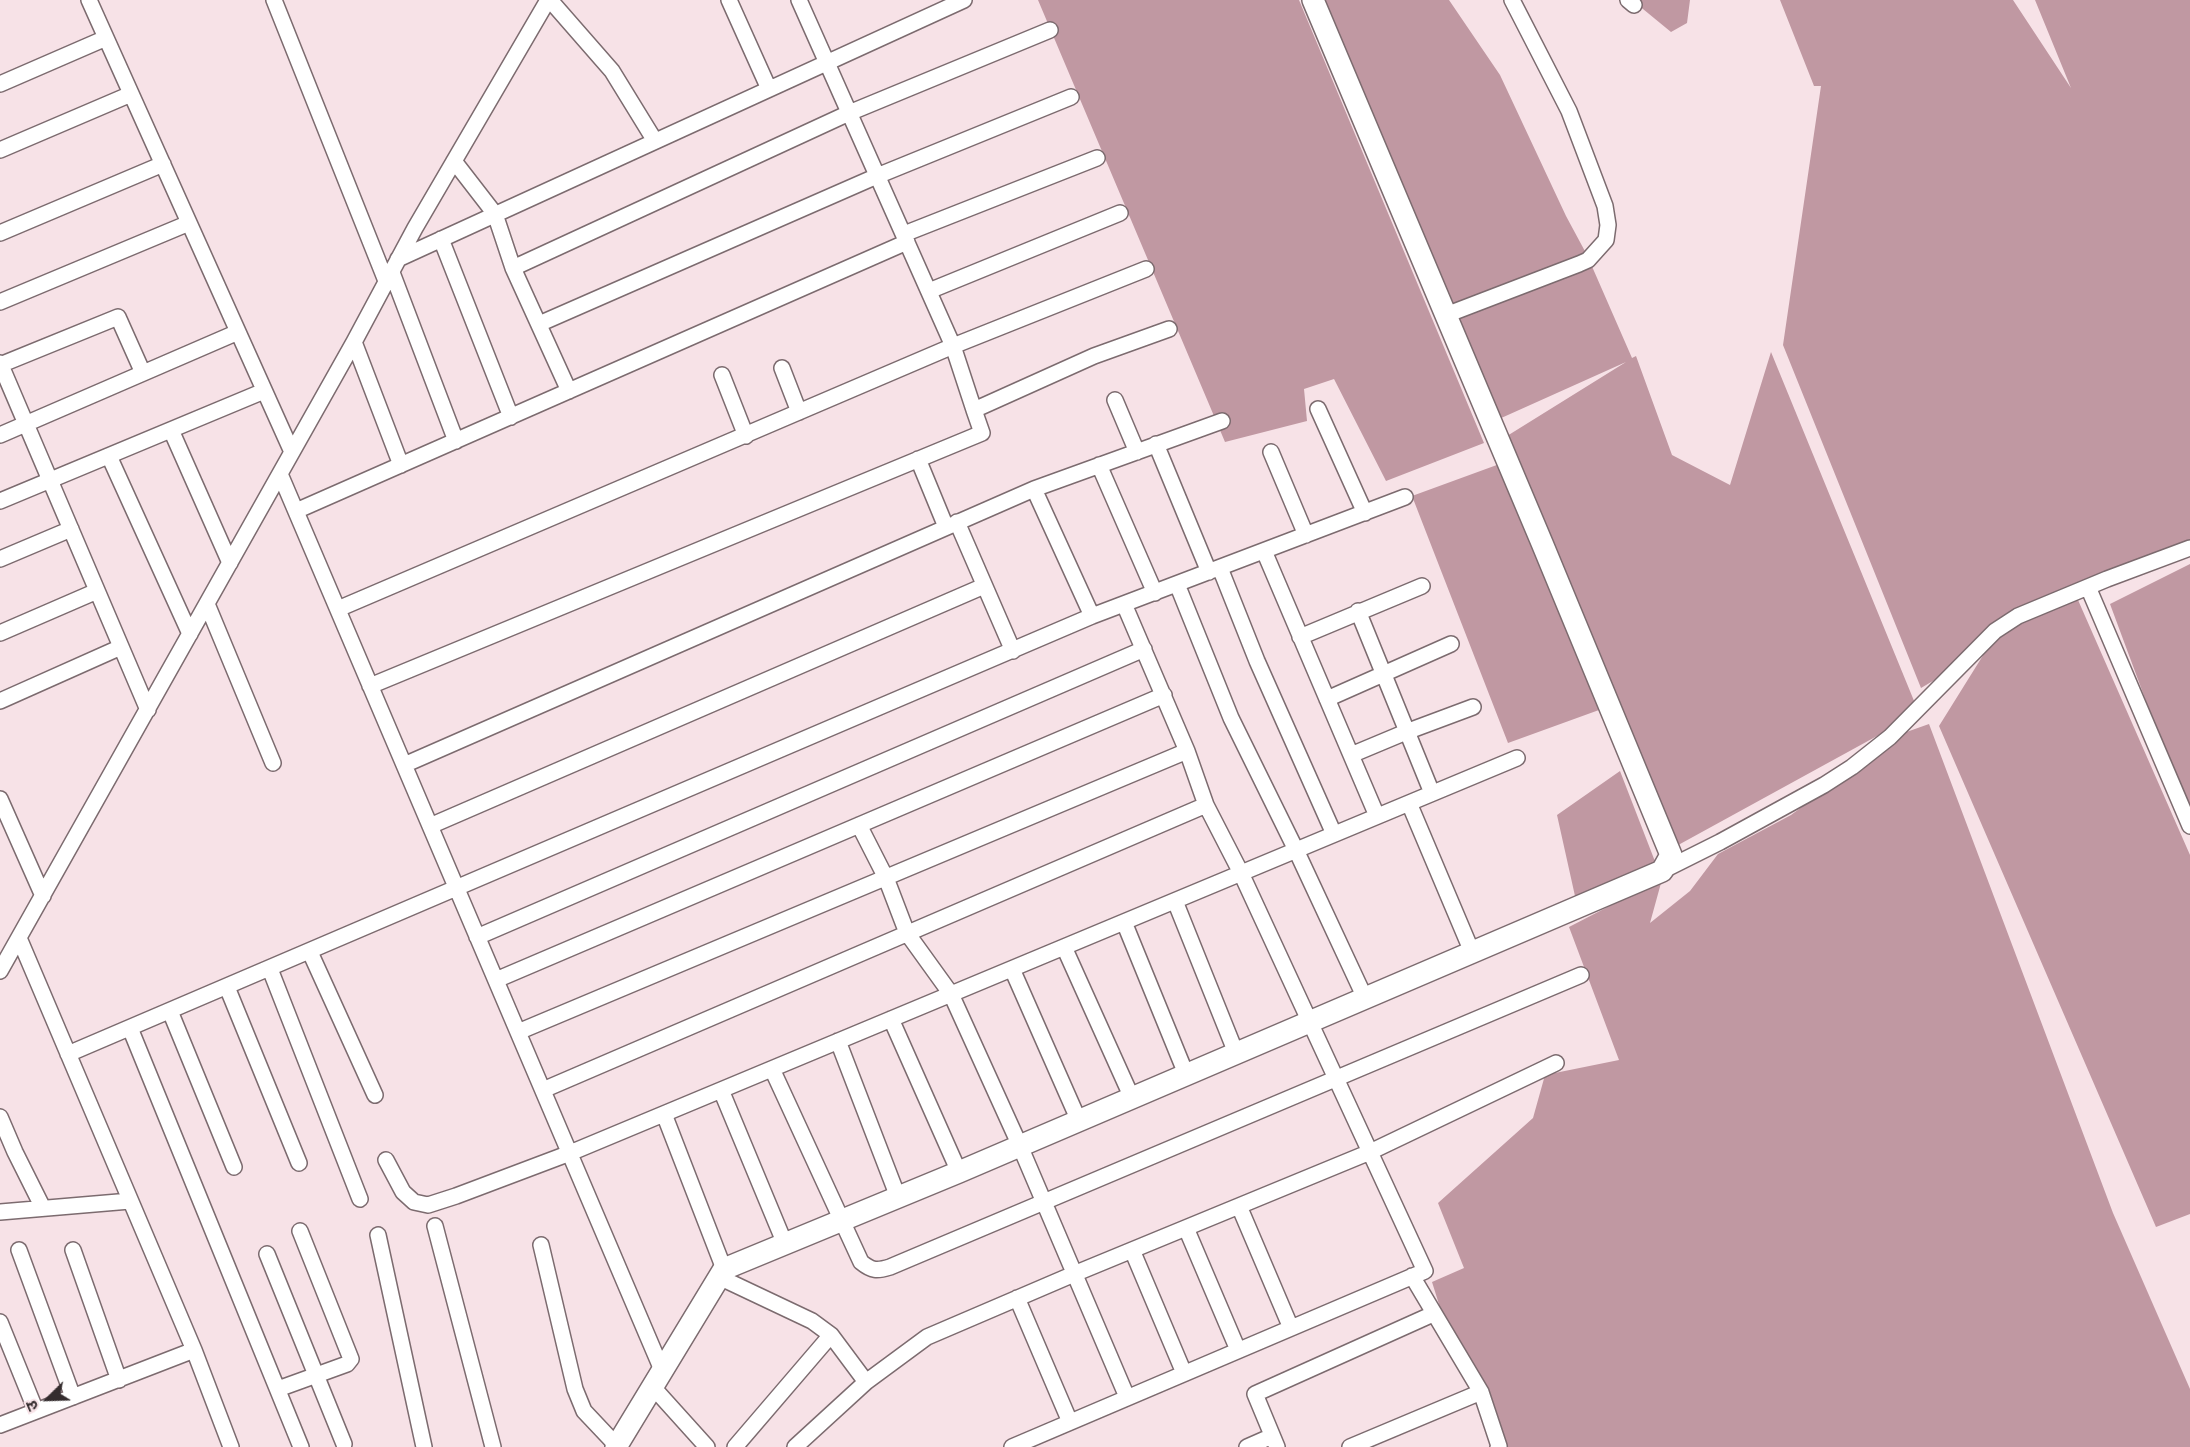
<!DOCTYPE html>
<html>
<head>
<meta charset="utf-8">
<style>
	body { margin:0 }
	#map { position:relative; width:2190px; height:1447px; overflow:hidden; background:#f7e2e7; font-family:Inter,"Noto Sans Devanagari",sans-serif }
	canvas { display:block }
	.north { position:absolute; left:18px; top:1369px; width:60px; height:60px; -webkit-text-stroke:4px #f7e2e7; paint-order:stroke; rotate:247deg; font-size:16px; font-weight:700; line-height:24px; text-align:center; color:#342c2e }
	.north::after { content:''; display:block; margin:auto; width:21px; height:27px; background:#342c2e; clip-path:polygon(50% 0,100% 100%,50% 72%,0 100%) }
</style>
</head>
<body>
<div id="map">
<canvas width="2190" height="1447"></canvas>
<div class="north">उ</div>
</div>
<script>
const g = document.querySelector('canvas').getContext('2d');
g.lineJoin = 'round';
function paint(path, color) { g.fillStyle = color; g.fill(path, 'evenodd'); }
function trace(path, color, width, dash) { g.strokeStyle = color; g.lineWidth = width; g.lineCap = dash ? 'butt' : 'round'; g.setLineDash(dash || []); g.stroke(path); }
paint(new Path2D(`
	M1038,0h261l185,443 -98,38 -52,-102 -30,10 3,32 -82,21z
	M1322,0h127l51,75 66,141 21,39 45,103 4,-2 36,99 58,30 41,-133 148,361 -259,142 -153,-419 119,-74 -127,57z
	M1632,0h58l-3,23 -16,9z
	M1780,0h233l58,88 -36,-88h155v544l-137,65 25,-9 112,255v359l-34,13 -217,-501 48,-77 -66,39 -138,-343 38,-259h-7z
	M1505,462l94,248 -91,33 -96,-247z
	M2190,564v263l-27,-80 -53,-143z
	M1929,724l184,489 77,176v58h-682l-8,-9 -52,-105 -16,-51 32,-14 -26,-65 95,-85 12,-43 74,-15 -50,-133 58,-30 34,-14 -11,40 40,-32 28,-37 73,-39 107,-80z
	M1620,771l36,93 -79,41 -20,-90z`), '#c098a2');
const street = new Path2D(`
	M89,0l203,452
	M274,0l112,281
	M550,0l62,71 43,70
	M729,0l40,89
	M799,0l154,346 21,64
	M1628,0l6,5
	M0,84l106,-46
	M0,150l131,-56
	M454,161l41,53 18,54 56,123
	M0,233l163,-69
	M904,234l193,-76
	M441,239l70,178
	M398,259l566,-259
	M513,268l336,-155 201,-83
	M391,270l65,171
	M929,291l191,-78
	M0,302l189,-79
	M1446,315l133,-51 9,-4 18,-20 2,-15 -3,-19 -36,-95 -57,-111
	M539,324l338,-148 194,-79
	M354,342l47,123
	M0,363l148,347
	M0,365l118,-48 25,56
	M782,368l17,44
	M722,375l24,61
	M1115,400l22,52
	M1318,409l47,104
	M171,430l59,133
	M0,435l238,-103
	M1156,444l53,128
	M1271,452l35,83
	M109,456l81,178
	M918,459l28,68
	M1099,465l56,128
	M280,474l382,896
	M1034,489l58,127
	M0,501l264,-110
	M296,511l611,-269
	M957,522l56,129
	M1264,551l113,265
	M0,559l71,-30
	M1220,568l37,93 77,173
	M1177,584l54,134 65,132 69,148
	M2088,587l102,239
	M207,604l66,159
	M338,609l615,-263 193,-77
	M1358,611l74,182
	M0,633l97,-42
	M1300,637l122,-51
	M370,686l612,-253 -8,-23 120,-54 75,-27
	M1327,699l124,-55
	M0,701l121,-54
	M1351,755l55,-23 67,-25
	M404,765l630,-276 188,-68
	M0,799l43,97
	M1409,803l63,149
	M859,825l27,53 21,55 44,61 69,152 107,251
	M430,826l554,-240
	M1662,871l58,-29 104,-57 28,-18 38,-30 105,-106 23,-15 89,-37 83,-31
	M1175,901l61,152
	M1124,922l62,152
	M477,937l667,-288
	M19,938l175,412 37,97
	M1064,947l68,151
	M310,952l65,143
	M270,969l90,230
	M1012,969l67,152
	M0,971l354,-629 61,-114 133,-228
	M496,980l668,-285
	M227,987l72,176
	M170,1011l64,156
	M891,1019l68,153
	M130,1028l171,419
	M518,1032l669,-281
	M838,1041l60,156
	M68,1054l1024,-438 313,-119
	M772,1069l89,193c11,9 16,9 29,5l691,-292
	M543,1090l663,-285
	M721,1090l64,154
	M664,1114l60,155
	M0,1117l15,35 28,56
	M386,1160l17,32 11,10 14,3 28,-9 114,-43 947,-395
	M1239,1206l52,122
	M0,1212l130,-11
	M435,1226l58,221
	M1186,1228l52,122
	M378,1235l46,212
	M541,1245l34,144 9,22 33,35
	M19,1250l54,147
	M73,1250l46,130
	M1132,1250l52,123
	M267,1254l77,190
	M1412,1276l69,116 18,54 -1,1
	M719,1277l93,44 19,14 35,47
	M1017,1298l53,124
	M0,1322l36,89
	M652,1386l55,61
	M278,1389l69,-25 4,-5 -51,-128
	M0,1425l194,-75
	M735,1447l96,-112
	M795,1447l71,-65 61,-45 147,-63 296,-122 186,-89
	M1012,1447l413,-176 -184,-398 -35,-68 -19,-54 -63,-147
	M1247,1447l25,-11
	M1277,1447l-22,-53 178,-80
	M1350,1447l131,-55`);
const secondary = new Path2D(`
	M616,1447l108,-178 235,-97 703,-301 9,-16 -129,-312 -229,-543`);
trace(street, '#7c6b6f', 18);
trace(secondary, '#7c6b6f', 24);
trace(street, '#fff', 15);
trace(secondary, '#fff', 21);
</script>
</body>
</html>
